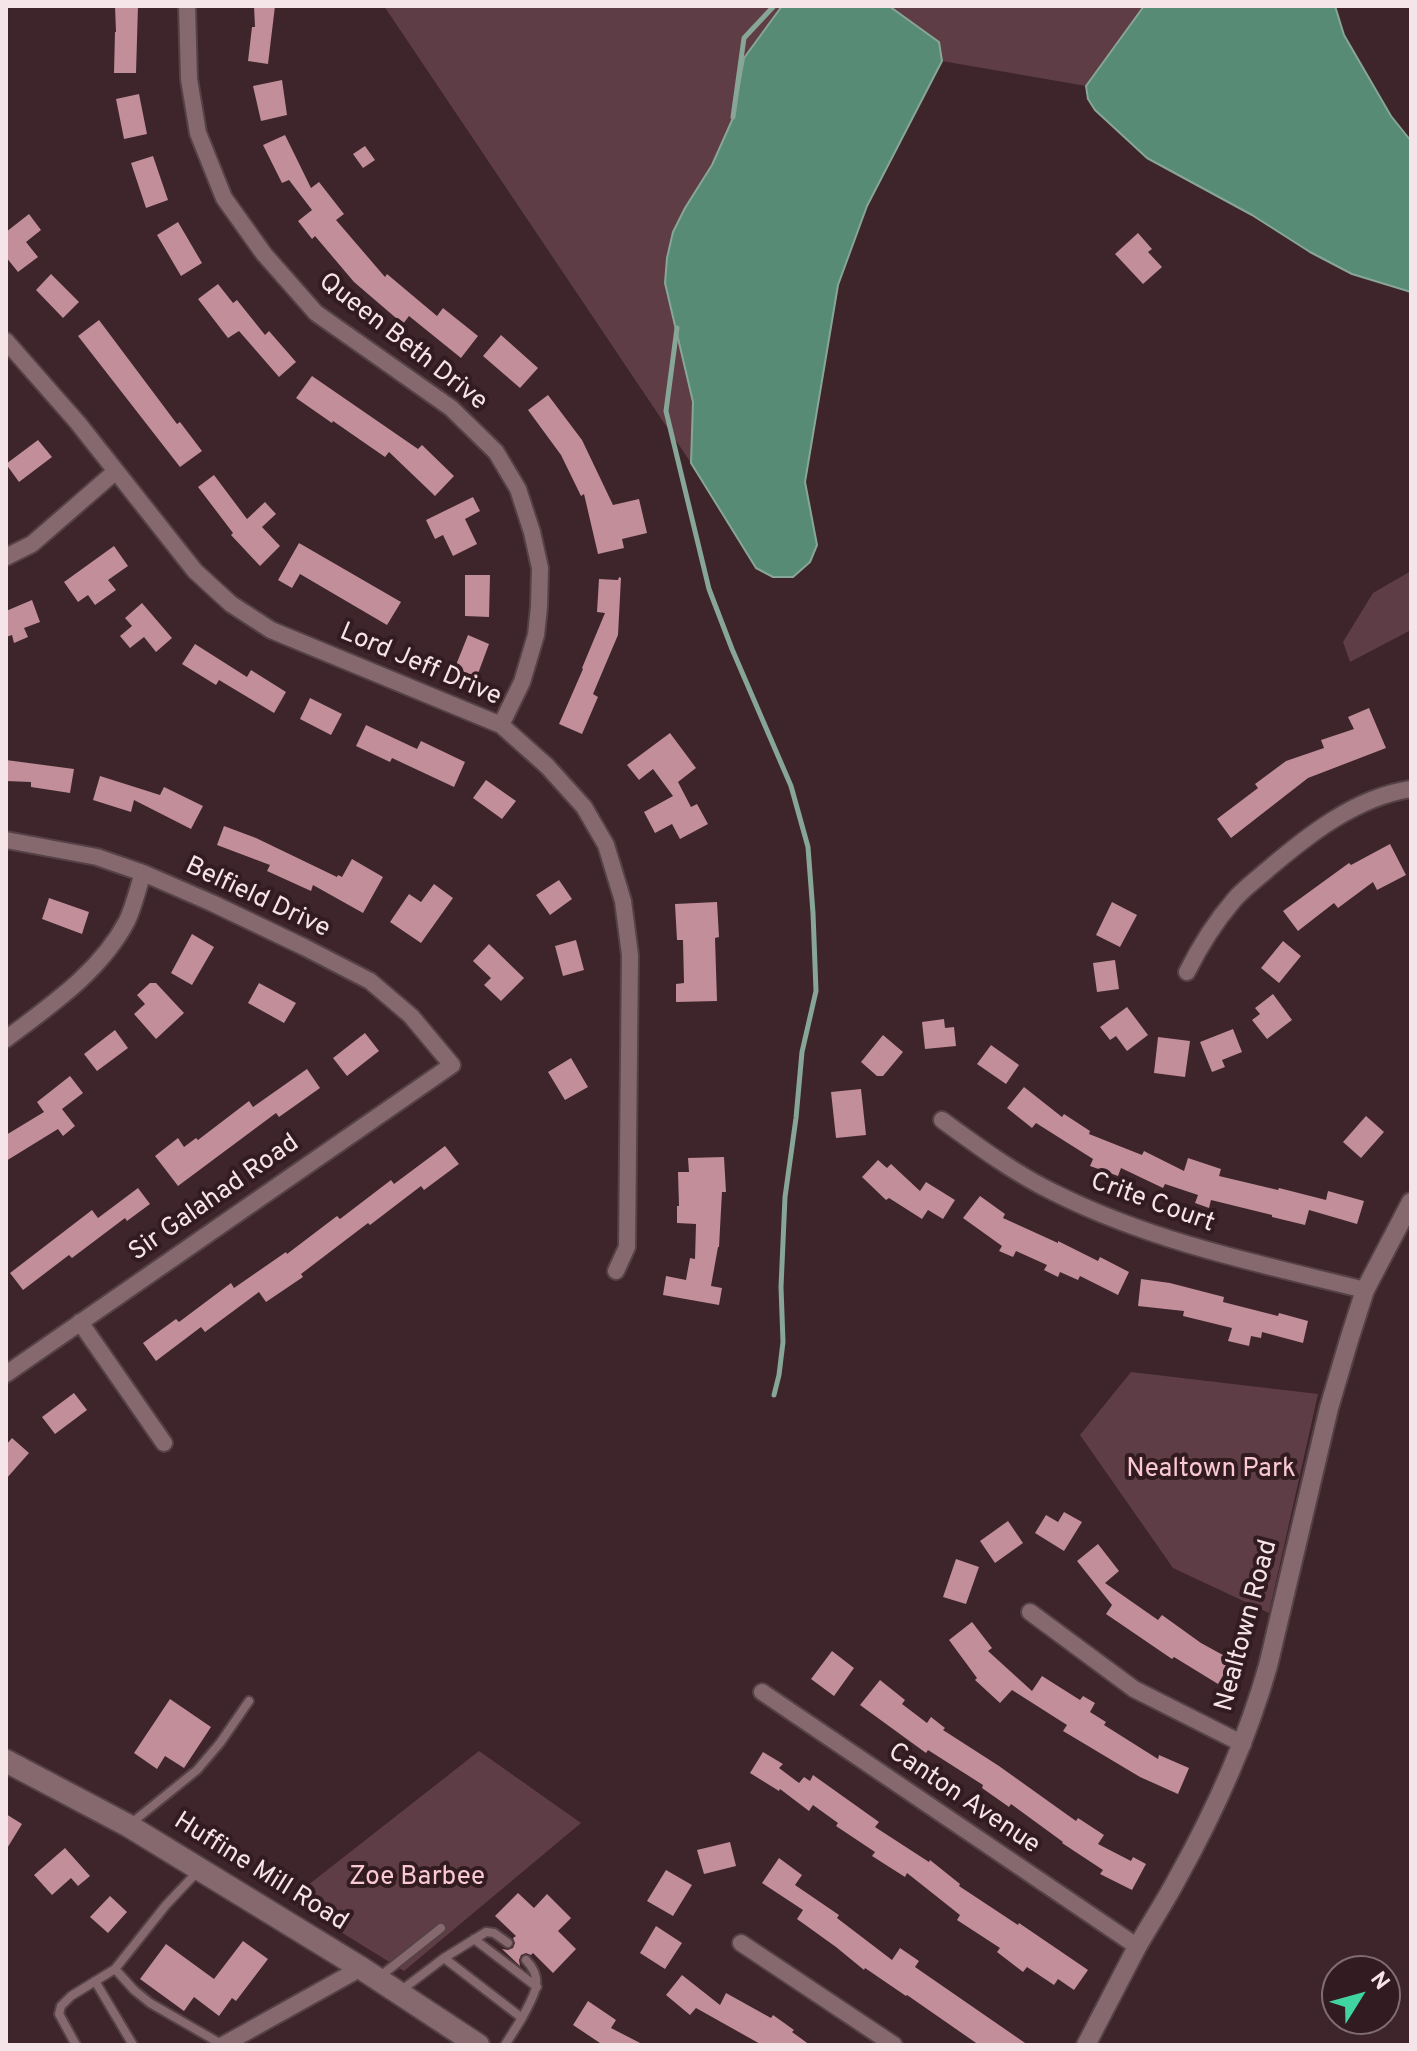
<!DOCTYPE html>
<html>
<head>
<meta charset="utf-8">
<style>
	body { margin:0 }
	#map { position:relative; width:1417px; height:2051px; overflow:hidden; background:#3d252b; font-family:Overpass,sans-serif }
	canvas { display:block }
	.frame { position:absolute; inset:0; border:8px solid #f5e4e8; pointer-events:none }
	.north { position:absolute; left:1321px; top:1955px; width:80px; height:80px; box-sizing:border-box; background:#331c21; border:2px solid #816c71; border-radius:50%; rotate:53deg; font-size:22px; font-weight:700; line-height:32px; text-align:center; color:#f5e4e8 }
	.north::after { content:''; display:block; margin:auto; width:28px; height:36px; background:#3fd4a2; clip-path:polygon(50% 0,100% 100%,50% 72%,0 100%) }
</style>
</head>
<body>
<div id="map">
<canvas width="1417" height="2051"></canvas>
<div class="frame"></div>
<div class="north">N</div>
</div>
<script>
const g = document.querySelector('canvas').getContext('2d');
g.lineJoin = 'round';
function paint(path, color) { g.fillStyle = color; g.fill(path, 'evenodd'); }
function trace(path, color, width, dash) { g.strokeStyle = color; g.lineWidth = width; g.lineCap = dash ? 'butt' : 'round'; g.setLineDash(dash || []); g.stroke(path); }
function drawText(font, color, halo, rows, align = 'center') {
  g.font = font + ' Overpass,sans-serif'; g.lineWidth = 8; g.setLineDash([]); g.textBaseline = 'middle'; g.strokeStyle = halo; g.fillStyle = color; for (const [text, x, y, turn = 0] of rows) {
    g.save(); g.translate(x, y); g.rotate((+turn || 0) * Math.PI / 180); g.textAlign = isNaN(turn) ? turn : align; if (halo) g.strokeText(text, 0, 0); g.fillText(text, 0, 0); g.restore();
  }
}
paint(new Path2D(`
	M384,6h398l-38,52 -11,60 -21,47 -27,43 -20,75 28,119 -2,61z
	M889,6h255l-58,80 -144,-25 -3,-19z
	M1411,571v59l-61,32 -7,-20 30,-49z
	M1131,1372l187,22 -49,219 -96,-45 -93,-133z
	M479,1751l102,72 -177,148 -115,-71z`), '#5f3d46');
const water = new Path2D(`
	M782,6h107l50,36 3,19 -75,145 -29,79 -33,197 12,63 -7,17 -17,15h-20l-17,-9 -65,-105 2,-61 -28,-119 2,-25 6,-26 12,-24 27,-43 21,-47 11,-60z
	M1144,6h191l9,29 47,81 20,25v151l-59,-18 -42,-22 -58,-37 -105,-57 -52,-48 -7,-11 -2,-13z`);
paint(water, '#588b76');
trace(water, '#87a698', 2);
trace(new Path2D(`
	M733,117l11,-79 30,-32
	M677,328l-11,83 43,178 23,60 59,137 17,61 5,66 3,78 -14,61 -6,66 -11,79 -4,90 2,55 -4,33 -5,20`), '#87a698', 5);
paint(new Path2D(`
	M115,6h23l-2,67h-22l1,-41h1z
	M254,6h21l-7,58 -20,-3 4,-34h3z
	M282,80l5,35 -26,6 -8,-35z
	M139,94l8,40 -23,5 -8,-40z
	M285,135l26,53 8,-6 25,32 -8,6 49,57 2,-3 50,42 6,-8 35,28 -17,22 -52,-42 -6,8 -49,-42 -39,-46 -3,3 -14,-18 14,-11 -23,-30 -7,3 -19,-38z
	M365,146l10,14 -12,8 -10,-14z
	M153,156l15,44 -22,8 -15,-45z
	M29,214l12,16 -15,12 12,15 -20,15 -12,-15v-25z
	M178,222l24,41 -21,13 -24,-41z
	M1138,233l14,16 -4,3 14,15 -19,17 -28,-30z
	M51,274l28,28 -16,16 -27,-28z
	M218,284l15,19 4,-3 28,35 4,-4 27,31 -17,15 -40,-46 -11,7 -30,-39z
	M99,320l78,104 3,-2 22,29 -22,16 -102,-131z
	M501,335l37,33 -18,20 -37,-32z
	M312,376l106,73 4,-4 32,31 -19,20 -46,-44 -4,5 -52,-36 -1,2 -36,-25z
	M548,395l34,45 31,65 26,-6 8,34 -25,6 2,9 -26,6 -14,-60 -3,2 -20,-41 -33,-45z
	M38,440l14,17 -33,25 -13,-18z
	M214,475l33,44 18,-17 11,12 -14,13 18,19 -20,20 -29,-31 2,-2 -35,-46z
	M473,497l7,14 -15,8 12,25 -24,12 -10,-21 -8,4 -9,-19z
	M299,543l102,59 -14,23 -87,-51 -8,14 -14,-8z
	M114,546l14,20 -20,14 8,10 -21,15 -7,-10 -10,7 -14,-20z
	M465,575h25l-1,42 -24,-1z
	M619,577l2,1 -3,57 -25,59 5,3 -16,37 -23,-10 24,-55 -1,-1 23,-55 -8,-1 2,-33 19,1z
	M32,600l8,22 -16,6 4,9 -14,6 -2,-8 -6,2v-26z
	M142,603l30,35 -16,14 -12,-15 -14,11 -10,-12 12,-10 -7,-8z
	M468,635l21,9 -13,35 -22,-9z
	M195,644l52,33 4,-7 35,22 -12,21 -55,-33 -3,5 -34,-21z
	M310,698l32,16 -11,21 -31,-16z
	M1369,708l17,40 -78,30 -77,60 -14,-19 41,-31 -3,-4 31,-23 38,-13 -3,-8 33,-11 -6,-12z
	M366,725l51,24 4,-8 44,21 -11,25 -62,-29 -2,4 -34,-16z
	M670,733l26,35 -18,14 13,25 6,-3 11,20 -28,15 -8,-15 -17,9 -11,-21 29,-16 -20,-27 -14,11 -12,-15z
	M6,760l68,9 -4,24 -39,-6v-5l-25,-1z
	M100,776l60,19 4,-8 39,19 -12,23 -57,-29 -3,12 -38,-12z
	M486,780l30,21 -14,18 -29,-21z
	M224,826l32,12 81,39 1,-2 4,2 10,-18 31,18 -20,36 -50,-28 -2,6 -44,-20 3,-6 -53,-20z
	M1390,844l16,31 -29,15 -4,-8 -35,26 -4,-5 -36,28 -15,-20 66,-48 2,2z
	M559,880l13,19 -22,16 -14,-20z
	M434,884l19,14 -32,45 -31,-21 19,-28 12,8z
	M49,898l40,14 -7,22 -40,-15z
	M717,902l2,35 -4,1 2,63 -41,1v-18l8,-1 -1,-43h-6l-2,-36z
	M1112,902l25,13 -17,32 -24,-12z
	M192,934l22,13 -22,38 -21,-12z
	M576,940l8,30 -21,6 -8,-30z
	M1283,941l18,15 -22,27 -18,-15z
	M489,944l35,34 -23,23 -17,-16 7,-7 -18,-17z
	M1115,960l4,29 -22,3 -4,-29z
	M150,983h6l28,30 -28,26 -22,-25 11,-10 -8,-9z
	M259,983l37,20 -12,20 -36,-20z
	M1273,994l19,26 -25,19 -15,-19 8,-6 -5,-6z
	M1127,1007l21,28 -21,16 -11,-15 -6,4 -10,-13z
	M944,1019l1,9 9,-1 2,19 -31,3 -3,-27z
	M1233,1029l9,23 -20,8 3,7 -13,5 -12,-30z
	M115,1030l13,18 -31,23 -13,-17z
	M365,1033l14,18 -32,25 -14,-18z
	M883,1035l20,17 -20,24h-6l-16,-14z
	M1158,1037l32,4 -5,36 -31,-4z
	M991,1045l28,20 -13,19 -29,-20z
	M571,1058l17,29 -23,13 -17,-28z
	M307,1069l13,19 -41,29 -3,-4 -98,73 -23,-30 23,-18 6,9 12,-9 2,2 51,-39 4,6z
	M70,1076l13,17 -21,16 13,17 -12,10 -5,-7 -52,32v-26l38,-23 -7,-10z
	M1024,1087l38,30 2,-3 26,17 -1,3 53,21 2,-4 40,20 4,-13 33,11 -2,7 59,14 1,-2 47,12 2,-9 36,10 -7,23 -48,-14 -4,15 -33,-8v-2l-61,-15 -2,8 -14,-5 3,-8 -33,-11 -2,4 -42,-20 -3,8 -28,-10 3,-7 -57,-36 -4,5 -25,-20z
	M861,1089l5,46 -30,3 -5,-46z
	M1366,1116l18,16 -23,26 -18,-16z
	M445,1146l14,18 -35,26 -3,-4 -51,39 -2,-2 -67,51 2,3 -37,25 -7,-10 -54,40 -4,-5 -45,34 -13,-18 33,-24 3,3 52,-39 3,5 52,-36 1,2 50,-38 3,3 51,-39 3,4z
	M724,1157l2,35h-4l-3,55h-1l-7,39 11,2 -3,17 -56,-10 3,-19 20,4 4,-22 5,1 1,-35 -19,-1v-17h2l-1,-34h11l-1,-14z
	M878,1160l9,8 4,-4 29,27 6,-9 29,18 -12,19 -15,-9 -6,9 -33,-21 -3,2 -24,-23z
	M138,1188l12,16 -23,17 -2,-3 -53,40 -3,-3 -46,35 -13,-17 82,-63 6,8z
	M980,1196l25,18 -2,4 55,25v-2l40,20 2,-4 29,15 -11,23 -38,-19 -2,4 -18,-8 -2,5 -14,-7 3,-5 -31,-14 -3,6 -14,-6 3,-5 -39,-28z
	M1141,1279l29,4 54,14 -1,5 55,14 1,-3 29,8 -5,22 -41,-11 -1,6 -10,-2 -2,10 -21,-5 4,-13 -49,-12 1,-5 -46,-5z
	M74,1393l13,17 -32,24 -13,-17z
	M12,1438l17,15 -23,26v-34z
	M1064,1512l18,10 -18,29 -29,-18 11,-18 12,7z
	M1008,1521l15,22 -28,20 -15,-22z
	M1098,1544l21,27 -14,12 53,37 4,-5 39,28 31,17 -14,24 -44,-27 -2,2 -66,-45 6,-9 -35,-44z
	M956,1559l23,8 -13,37 -23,-7z
	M972,1622l20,26 -4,3 44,40 10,-15 38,24 3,-4 12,7 -5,9 16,10 -2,3 54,34 1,-4 30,13 -11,26 -38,-17 -77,-46 4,-6 -55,-35 -12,13 -25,-23 2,-2 -28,-38z
	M832,1651l22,17 -20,28 -23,-17z
	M880,1680l25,20 -3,4 25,19 4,-6 14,11 -2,2 56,36 77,55 2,-3 26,17 -6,9 33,17 2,-4 13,7 -14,26 -32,-16 3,-4 -41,-27 1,-1 -52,-38 -2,3 -27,-19 1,-3 -55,-35 -2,3 -66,-48z
	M170,1699l41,28 -27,41 -19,-12 -8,13 -23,-16z
	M763,1752l20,12 -4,4 20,15 5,-6 6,4 3,-6 66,47 -4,5 54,35 1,-2 30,24 -1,2 59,39 1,-2 69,47 -14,20 -16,-11 -4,6 -27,-18 -4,5 -26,-20 3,-4 -43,-28 3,-5 -53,-42 -2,4 -33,-21 3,-4 -39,-26 2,-3 -25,-18 -4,6 -29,-22 -1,2 -29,-18z
	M6,1814l16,10 -16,26z
	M730,1842l6,24 -32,8 -7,-24z
	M65,1848l25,28 -12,10 -7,-8 -19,17 -18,-20z
	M779,1858l23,17 -7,10 44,30 -2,3 55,42 8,-12 19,13 -4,6 113,78h-49l-72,-50 -1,1 -41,-28 -1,2 -28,-23 -39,-28 6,-9 -41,-27z
	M666,1870l26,15 -19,31 -26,-15z
	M518,1893l16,15 13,-14 24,24 -13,13 18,18 -23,24 -20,-20 -2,2 -5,-2 -5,2 -2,5 1,6 -18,-17 6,1 5,-2 2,-5 -2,-5 3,-2 -21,-20z
	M110,1896l17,16 -19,21 -18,-16z
	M656,1926l26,17 -17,26 -25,-16z
	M243,1941l25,18 -32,42 -4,-3 -13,18 -25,-19 -10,14 -44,-32 26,-35 48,35z
	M682,1975l38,30 6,-12 45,25 2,-3 21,15 -2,2 18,13h-48l-66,-37 -6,7 -24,-20z
	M588,2001l28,19 -5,8 33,17h-41l-30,-20z`), '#c18e99');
const service = new Path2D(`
	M129,1825l68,-55 23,-27 29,-42
	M474,1939l63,48
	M444,1958l42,-26 8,1 14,10
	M115,1969l19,21 16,13 73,42
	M378,1978l63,-50
	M95,1981l38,64
	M399,1992l45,-34 78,60 -17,27
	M522,2018c11,-22 24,-37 4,-58
	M76,2045l-17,-31 2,-8 10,-10 44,-27 51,-64 33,-35`);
const minor = new Path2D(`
	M187,6l2,73 9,54 26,65 40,56 52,59 135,95 45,44 22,37 14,43 8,36 -1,39 -3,28 -14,47 -21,43
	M6,341l72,82 117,148 36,33 40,26 230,95 46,41 37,41 22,38 17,56 7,54 -3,292 -11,24
	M6,557l26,-13 84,-73
	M6,840l91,17 46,16 69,30 92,44 66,34 41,35 41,49 -446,309
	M1187,972c13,-26 28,-50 47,-72 9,-11 22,-20 33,-30 41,-35 89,-73 144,-81
	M6,1039c45,-34 94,-67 121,-118 7,-15 11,-33 16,-48
	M942,1120c34,25 75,55 113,73 98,49 205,71 310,97
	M80,1322l84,121
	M1030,1612l104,77 109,55
	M762,1692l376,255
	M741,1943l153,102
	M223,2045l138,-77`);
const tertiary = new Path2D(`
	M1086,2045c17,-32 34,-65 51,-98 13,-23 28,-45 40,-68 38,-68 70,-139 91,-213l61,-258 20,-68 16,-50 46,-88`);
const secondary = new Path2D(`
	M6,1761l123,65 232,142 117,77`);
trace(service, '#554147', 12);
trace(minor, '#554147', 20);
trace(tertiary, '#554147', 22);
trace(secondary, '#554147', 26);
trace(service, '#85696f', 8);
trace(minor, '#85696f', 16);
trace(tertiary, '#85696f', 18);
trace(secondary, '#85696f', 22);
drawText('26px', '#f5e4e8', '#331c21', [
	["Queen Beth Drive",402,343,38],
	["Lord Jeff Drive",420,666,23],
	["Belfield Drive",257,899,25],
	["Sir Galahad Road",215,1199,-35],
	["Crite Court",1152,1204,20],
	["Nealtown Road",1248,1626,-75],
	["Canton Avenue",963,1800,34],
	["Huffine Mill Road",260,1873,32]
]);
drawText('26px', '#fac9d4', '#331c21', [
	["Nealtown Park",1211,1471],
	["Zoe Barbee",417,1879]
]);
</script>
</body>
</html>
